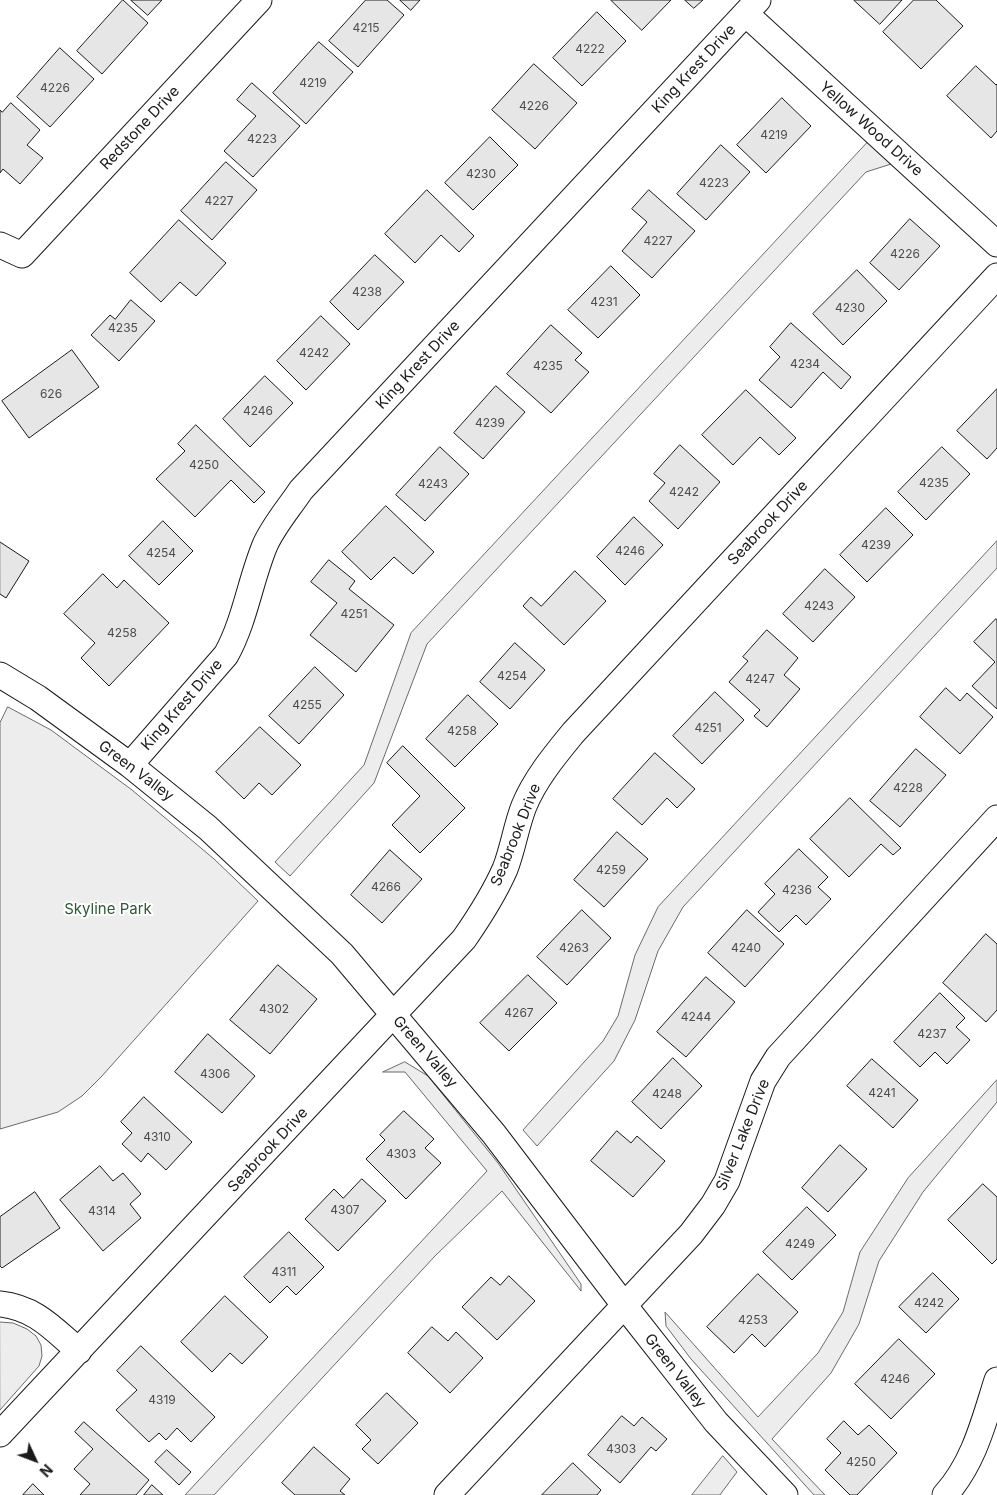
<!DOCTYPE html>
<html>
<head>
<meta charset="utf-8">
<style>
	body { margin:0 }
	#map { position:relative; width:997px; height:1495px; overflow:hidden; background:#fff; font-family:Inter,sans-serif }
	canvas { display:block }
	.north { position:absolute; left:10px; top:1435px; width:50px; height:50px; -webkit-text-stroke:4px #fff; paint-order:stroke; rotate:133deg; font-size:14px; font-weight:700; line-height:20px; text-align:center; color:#1a1a1a }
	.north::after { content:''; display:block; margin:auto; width:18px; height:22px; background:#1a1a1a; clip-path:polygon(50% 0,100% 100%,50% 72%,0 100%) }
</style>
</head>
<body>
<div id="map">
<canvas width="997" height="1495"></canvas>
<div class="north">N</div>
</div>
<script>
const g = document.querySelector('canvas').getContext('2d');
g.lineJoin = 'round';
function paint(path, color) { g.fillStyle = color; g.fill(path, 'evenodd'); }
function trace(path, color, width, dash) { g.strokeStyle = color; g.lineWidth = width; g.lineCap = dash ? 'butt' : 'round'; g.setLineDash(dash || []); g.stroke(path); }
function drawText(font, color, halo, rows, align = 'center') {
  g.font = font + ' Inter,sans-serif'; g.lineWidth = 4; g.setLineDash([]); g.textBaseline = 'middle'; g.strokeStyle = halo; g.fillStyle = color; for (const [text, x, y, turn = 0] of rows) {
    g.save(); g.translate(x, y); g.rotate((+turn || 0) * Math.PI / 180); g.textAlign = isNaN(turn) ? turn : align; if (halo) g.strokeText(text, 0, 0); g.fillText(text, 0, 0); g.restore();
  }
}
const built = new Path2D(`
	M868,142l23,22 -25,8 -439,472 -53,139 -84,93 -15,-14 89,-97 47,-132z
	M997,541v27l-314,339 -25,44 -23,69 -21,41 -77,85 -14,-16 80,-89 15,-25 17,-61 23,-48z
	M8,707l43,23 81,60 82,69 44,42 -156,175 -20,20 -24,16 -58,17v-406z
	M405,1062l23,14 70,87 83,121v7l-79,-100 -67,65 -221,239h-29l302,-324 -82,-99h-22z
	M997,1080v22l-74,90 -44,69 -20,63 -28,49 -59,66 53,56h-11l-123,-136 -25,-33 -1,-14 93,105 60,-64 25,-41 17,-60 48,-74z
	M0,1322l13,1 14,6 9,7 5,9 1,11 -3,10 -39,44z
	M723,1456l14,16 -15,20 -2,3h-28z`);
paint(built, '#ededed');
trace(built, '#6a6a6a', 1);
const building = new Path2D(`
	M123,0l25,23 -46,51 -25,-23z
	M131,0h31l-14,15z
	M366,0h21l17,15 -46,52 -29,-26z
	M400,0h20l-9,10z
	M611,0h60l-29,30z
	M685,0h18l-9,8z
	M854,0h48l-22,24z
	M914,0h22l27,26 -42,43 -38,-37z
	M597,12l29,29 -44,45 -29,-28z
	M319,42l34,30 -47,52 -33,-31z
	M60,48l34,31 -44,48 -33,-30z
	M534,64l43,39 -42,46 -43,-39z
	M976,66l20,19 1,-1v47l-6,7 -44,-42z
	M252,83l48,43 -47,51 -29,-26 32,-35 -19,-16z
	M782,98l29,28 -45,47 -29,-28z
	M11,103l29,27 -13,15 16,13 -23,26 -17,-15 -3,4v-63l2,2z
	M490,137l28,28 -45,45 -28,-27z
	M721,145l29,27 -44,48 -29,-26z
	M226,162l31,28 -45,50 -31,-29z
	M427,190l47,46 -15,16 -18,-17 -26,28 -30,-29z
	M649,190l46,41 -43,47 -30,-27 25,-29 -15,-13z
	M910,219l30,27 -41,44 -29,-27z
	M179,220l47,43 -30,33 -16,-14 -19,20 -31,-29z
	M375,255l29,27 -46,48 -28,-28z
	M611,266l29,29 -42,43 -30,-28z
	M857,270l30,31 -44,44 -30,-31z
	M131,300l24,21 -36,40 -28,-26 19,-20 5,4z
	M321,316l29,28 -44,46 -29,-29z
	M791,323l60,54 -10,12 -18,-17 -32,36 -32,-28 21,-23 -10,-10z
	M551,325l31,28 -7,7 14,12 -38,41 -44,-39z
	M72,350l27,37 -70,51 -27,-37z
	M265,376l28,27 -43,44 -27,-28z
	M496,386l29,26 -42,47 -29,-26z
	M997,389v59l-10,11 -30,-28z
	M746,390l50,48 -17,17 -19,-18 -27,28 -31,-30z
	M196,425l69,67 -11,11 -23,-23 -36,37 -39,-38 29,-28 -7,-7z
	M680,445l40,37 -42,47 -29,-28 16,-18 -11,-9z
	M440,447l29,27 -44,47 -29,-26z
	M942,447l28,27 -44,46 -28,-28z
	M386,506l48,46 -21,22 -19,-17 -23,23 -29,-28z
	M886,508l27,27 -46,47 -27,-27z
	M634,517l29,28 -38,40 -28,-28z
	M163,521l30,30 -34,34 -30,-29z
	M0,542l29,19 -23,37 -6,-4z
	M329,560l26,21 -6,8 45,36 -38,47 -46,-37 27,-32 -26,-21z
	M825,569l30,28 -42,45 -30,-28z
	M575,571l31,30 -42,44 -41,-39 8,-9 10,9z
	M103,574l14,14 7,-8 45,43 -60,63 -28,-28 14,-15 -31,-29z
	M996,619l1,2v88l-25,-23 23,-24 -21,-20z
	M767,630l31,28 -14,17 16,14 -33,38 -13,-11 6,-6 -31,-28 19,-21 -5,-4z
	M515,643l30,27 -35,39 -30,-27z
	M315,667l29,28 -45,49 -30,-28z
	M946,688l14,13 7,-8 26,24 -33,37 -40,-37z
	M715,692l29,28 -42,44 -29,-28z
	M468,695l30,29 -43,43 -29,-28z
	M260,727l41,38 -29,30 -13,-12 -15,16 -28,-27z
	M403,746l62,62 -45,45 -28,-28 28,-29 -33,-33z
	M916,749l30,26 -46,52 -30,-26z
	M655,753l40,36 -18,19 -10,-10 -25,27 -29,-26z
	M850,798l51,50 -8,7 -12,-11 -32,33 -39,-38z
	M617,832l31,27 -44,48 -30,-27z
	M799,849l29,28 -10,10 13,12 -25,26 -10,-10 -17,17 -21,-20 17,-18 -10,-10z
	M390,850l32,29 -40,44 -31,-28z
	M582,910l29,28 -44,47 -30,-28z
	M747,910l37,34 -39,43 -37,-34z
	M986,934l11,10v66l-11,12 -43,-39z
	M278,965l39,34 -47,55 -40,-34z
	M528,975l29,28 -48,48 -29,-28z
	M706,977l29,25 -49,55 -29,-25z
	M940,993l25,25 -9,9 14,13 -23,24 -12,-12 -15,15 -26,-25z
	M208,1034l47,42 -33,37 -47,-41z
	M673,1058l29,28 -41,43 -29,-27z
	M872,1059l46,41 -25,28 -46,-42z
	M144,1097l48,45 -26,28 -18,-17 -7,9 -19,-18 10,-11 -11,-11z
	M404,1111l30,28 -9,9 16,15 -35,36 -40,-40 19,-19 -5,-5z
	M617,1131l14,12 6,-7 28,25 -32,36 -42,-36z
	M840,1145l27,24 -39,43 -26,-24z
	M100,1166l13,15 10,-8 18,21 -11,10 11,14 -38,33 -43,-51z
	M362,1179l24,22 -48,50 -33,-32 29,-30 9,9z
	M983,1184l14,13v62l-5,5 -44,-44z
	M35,1192l25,36 -58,40 -2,-2v-49z
	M807,1207l29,28 -44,45 -29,-28z
	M289,1232l35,35 -28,28 -9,-9 -17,17 -26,-26z
	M933,1273l26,26 -33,34 -27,-26z
	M758,1274l40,38 -33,35 -13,-13 -18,19 -27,-26z
	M509,1276l26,25 -38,39 -35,-33 29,-30 9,8z
	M225,1296l43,41 -26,27 -12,-11 -18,19 -31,-30z
	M432,1327l16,14 8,-9 27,26 -33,35 -42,-40z
	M899,1339l36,35 -44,45 -36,-35z
	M141,1346l74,71 -24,25 -14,-14 -11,12 -7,-7 -10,9 -33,-32 21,-20 -20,-19z
	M387,1393l31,30 -40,41 -16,-15 9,-9 -15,-15z
	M622,1416l12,10 8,-9 25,22 -11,12 -5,-4 -31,36 -32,-28z
	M844,1421l14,14 11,-10 28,28 -40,42h-7l-25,-25 16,-17 -14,-14z
	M84,1422l65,58 -13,15h-56l10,-11 -16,-15 19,-20 -18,-17z
	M314,1447l36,32 -10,12 5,4h-50l-13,-12z
	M167,1450l24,22 -12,13 -24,-23z
	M573,1463l28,27 -4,5h-55z
	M33,1484l11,11h-21z
	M152,1485l11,10h-19z`);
paint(building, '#e6e6e6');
trace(building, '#1a1a1a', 1);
const street = new Path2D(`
	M746,14l251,230
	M0,245l22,10 237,-255
	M0,675l38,23 92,67 78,63 134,126 152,180 130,171 92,117 69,73
	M130,765l96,-110c19,-34 24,-74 39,-110 9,-20 24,-37 36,-55l457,-490
	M0,1304c36,4 53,25 79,47
	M0,1434l464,-495c16,-23 30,-45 41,-70 8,-20 11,-43 19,-63 11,-27 31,-51 49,-73l424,-457
	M447,1495l244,-261 22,-29 14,-24 36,-100 15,-24 219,-239
	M945,1495c29,-32 39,-74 52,-115`);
trace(street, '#1a1a1a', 27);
trace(street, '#fff', 25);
drawText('12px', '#4d4d4d', null, [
	["4215",366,28],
	["4222",590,49],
	["4219",313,83],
	["4226",55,88],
	["4226",534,106],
	["4219",774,135],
	["4223",262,139],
	["4230",481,174],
	["4223",714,183],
	["4227",219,201],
	["4227",658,241],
	["4226",905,254],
	["4238",367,292],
	["4231",604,302],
	["4230",850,308],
	["4235",123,328],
	["4242",314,353],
	["4234",805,364],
	["4235",548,366],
	["626",51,394],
	["4246",258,411],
	["4239",490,423],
	["4250",204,465],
	["4235",934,483],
	["4243",433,484],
	["4242",684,492],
	["4239",876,545],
	["4246",630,551],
	["4254",161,553],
	["4243",819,606],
	["4251",354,614],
	["4258",122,633],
	["4254",512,676],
	["4247",760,679],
	["4255",307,705],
	["4251",708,728],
	["4258",462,731],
	["4228",908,788],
	["4259",611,870],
	["4266",386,887],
	["4236",797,890],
	["4263",574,948],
	["4240",746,948],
	["4302",274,1009],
	["4267",519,1013],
	["4244",696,1017],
	["4237",932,1034],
	["4306",215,1074],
	["4241",882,1093],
	["4248",667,1094],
	["4310",157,1137],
	["4303",401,1154],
	["4307",345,1210],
	["4314",102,1211],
	["4249",800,1244],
	["4311",284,1272],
	["4242",929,1303],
	["4253",753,1320],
	["4246",895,1379],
	["4319",162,1400],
	["4303",621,1449],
	["4250",861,1462]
]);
drawText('15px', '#1a1a1a', '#fff', [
	["King Krest Drive",694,69,-47],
	["Redstone Drive",140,128,-47],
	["Yellow Wood Drive",871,129,42],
	["King Krest Drive",418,365,-47],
	["Seabrook Drive",768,523,-47],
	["King Krest Drive",182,705,-49],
	["Green Valley",136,771,37],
	["Seabrook Drive",516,835,-68],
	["Green Valley",425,1052,49],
	["Silver Lake Drive",743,1135,-68],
	["Seabrook Drive",268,1150,-47],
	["Green Valley",675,1371,52]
]);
drawText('15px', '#2b5a34', '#fff', [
	["Skyline Park",108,909]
]);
</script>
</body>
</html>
